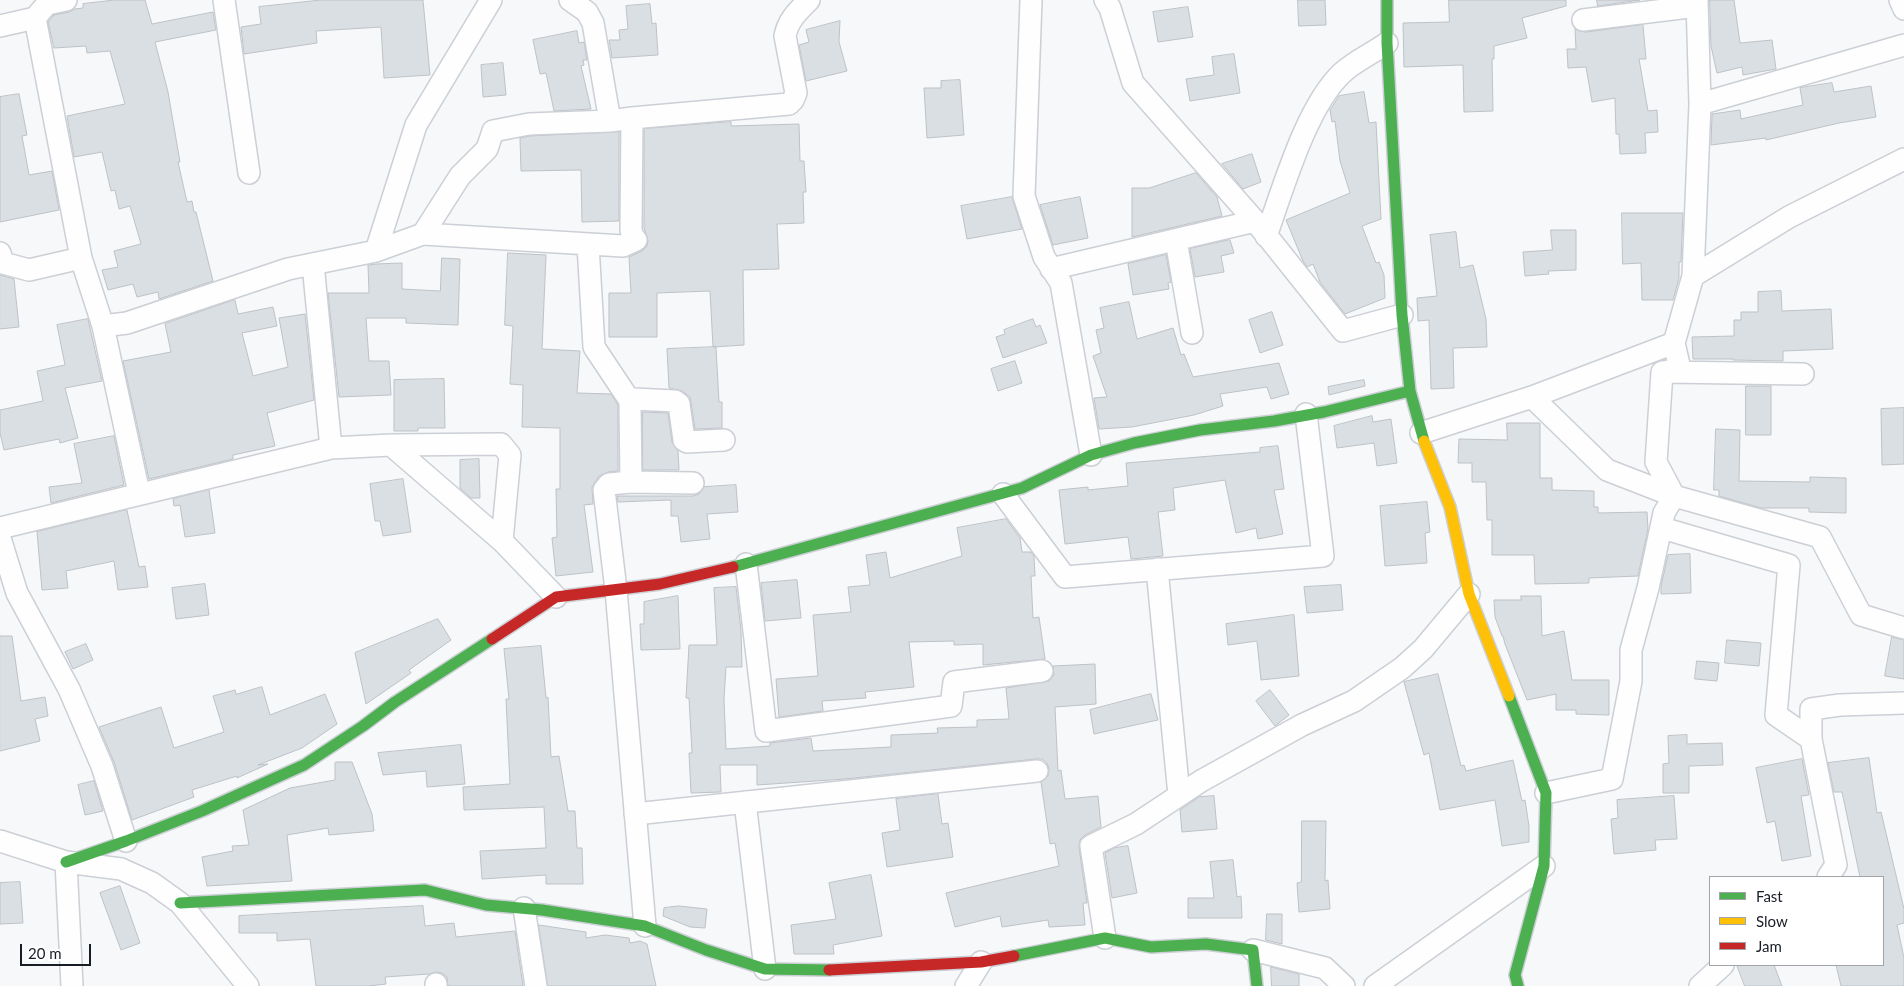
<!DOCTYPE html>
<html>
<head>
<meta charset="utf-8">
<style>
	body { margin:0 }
	#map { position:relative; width:1904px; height:986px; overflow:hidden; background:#f6f8fa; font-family:Lato,sans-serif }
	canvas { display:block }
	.legend { position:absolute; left:1709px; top:876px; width:175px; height:90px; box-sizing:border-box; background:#fff; border:1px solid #a2a4a8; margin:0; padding:6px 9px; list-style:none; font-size:15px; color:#171c25 }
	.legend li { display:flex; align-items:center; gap:10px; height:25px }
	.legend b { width:25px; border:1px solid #a2a4a8 }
	.scale { position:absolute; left:20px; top:944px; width:71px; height:22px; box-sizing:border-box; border:2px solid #171c25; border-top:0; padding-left:6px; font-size:15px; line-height:18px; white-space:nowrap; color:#171c25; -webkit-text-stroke:4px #fff; paint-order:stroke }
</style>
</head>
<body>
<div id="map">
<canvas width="1904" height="986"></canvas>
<ul class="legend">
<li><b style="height:6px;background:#4caf50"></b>Fast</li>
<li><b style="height:6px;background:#ffc107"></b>Slow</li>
<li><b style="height:6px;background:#c62828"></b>Jam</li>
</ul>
<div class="scale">20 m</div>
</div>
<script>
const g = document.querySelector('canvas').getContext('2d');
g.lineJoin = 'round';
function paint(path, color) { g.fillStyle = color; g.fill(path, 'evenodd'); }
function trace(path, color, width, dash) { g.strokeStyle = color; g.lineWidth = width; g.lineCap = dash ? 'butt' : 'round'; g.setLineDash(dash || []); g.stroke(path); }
const building = new Path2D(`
	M115,0h30l7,24 61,-12 3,18 -61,12 13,50 12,70h-2l9,40 5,-1 2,11h2l17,69 -54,18 -1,-7 -21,5 -4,-13 -25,6 -6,-20 16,-3 -4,-16 27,-7 -11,-38 -11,3 -4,-19 -4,1 -9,-39 -28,5 -7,-41 58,-12 -15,-53 -23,2 -1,-7 -32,2 -6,-26 6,-7 15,-3 6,-3 8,-1v-4z
	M321,0h102l7,75 -46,3 -3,-51 -65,4 1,12 -73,11 -3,-27 20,-3 -2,-17z
	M1298,0h27l1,25 -27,1z
	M1449,0h117v6l-44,12 5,20 -33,8v13h-2l1,52 -29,1 -1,-47 -59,2 -1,-44 46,-1z
	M1597,0h43l-42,6z
	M1710,0h24l6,43 32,-3 4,29 -33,6 -1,-8 -25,6 -6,-27z
	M650,4l2,20 4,-1 2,32 -46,3 -3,-18h11l-1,-10 9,-1 -2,-23z
	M1188,7l5,30 -35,5 -5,-30z
	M840,21l-1,21 8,29 -41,10 -7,-36 10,-3 -3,-12z
	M1643,25l3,34h-7l9,52 9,-1 1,22 -13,1 1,20 -26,1 -1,-20h-3l-1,-36 -23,4 -6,-35 -18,1 -1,-19h9l-1,-20 10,3z
	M577,31l2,12 5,-1 3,18h-4l1,5 -3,1 10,43 -37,2 -8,-38 -6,1 -7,-34z
	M1234,54l6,39 -50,8 -4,-22 28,-4 -2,-18z
	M503,63l3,32 -23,2 -2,-32z
	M960,80l4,55 -37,3 -3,-50h17v-7z
	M1832,83l2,9 37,-6 5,31 -37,6 -73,17v-2l-55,7 1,-31 28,-4 1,9 62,-14 -3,-17z
	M1364,92l5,31 7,-1 5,97 -19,7 14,37 3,-1 5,13 1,23 -40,16 -25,-32 -7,-18 -6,3 -4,-6 -17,-41 64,-27 -10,-32 -5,-40 -3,1 -2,-12 9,-14z
	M19,94l8,41 -5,1 7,39 23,-4 7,39 -59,12v-125z
	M731,122v4l68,-2 1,37h4l2,31h-3l1,31 -27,1 2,45 -36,1 1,75 -31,2 -3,-56 -53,2v44h-48v-44h22l-2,-36 13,-6 5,-5 1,-6 -4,-12v-99z
	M619,132v89l-37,1 -1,-52 -60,1 -1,-33 10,-2z
	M1252,154l9,28 -18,7 -21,-25z
	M1196,173l21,24 5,19 -90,21v-49h17z
	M1012,197l10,32 -55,10 -6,-33z
	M1080,197l8,41 -35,7 -13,-40z
	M1622,213h61l-2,49h-2v16l-6,22h-31l-1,-37 -18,1z
	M1551,230h25v40l-28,1 1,3 -24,2 -2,-24 29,-2z
	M1456,232l4,36 13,-3 13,54 1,28 -34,1 1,40 -23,1 -2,-69 -11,1 -1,-23 20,-2 -7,-61z
	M1230,240l4,13 -13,3 3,16 -29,5 -5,-28z
	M508,253l38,2 -4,94 38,2 -3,42 34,1 7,11v66l-10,1 -9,4 -7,11 1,17 -9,1 9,67 -37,4 -4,-38 5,-1 -1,-48h4v-61l-38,-1 1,-42 -13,-1 3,-58 -8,-1z
	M1166,255l5,27 -3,1 1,6 -36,6 -5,-31z
	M442,258l18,1 -2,66 -52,-2v-5h-40l3,43h20l2,34 -52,2 -11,-104h41l-1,-28 8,-1 26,-1v26l38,2z
	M0,275l14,4 5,48 -19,2z
	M1781,291l1,20 49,-2 2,40 -50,2v10l-50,-1v-1h-40l-1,-22 42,-1v-16h7v-8h17v-20z
	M235,300l3,14 35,-7 4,19 -35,7 11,43 35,-9 -9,-49 26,-4 9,86 -47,13 8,33 -42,9v4l-84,20 -26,-118 48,-9 -6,-28z
	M1129,302l8,37 36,-11 8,27 3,-1 9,23 86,-14 10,31 -18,5 -4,-12 -47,7 3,12 -29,9 -62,12 -33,2 -5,-31 13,-1 -14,-41 8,-3 -5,-23 8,-2 -4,-20z
	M1272,312l11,33 -23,8 -11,-33z
	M88,319l14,62 -37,7 13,50 -18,5 -1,-4 -55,11 -4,-17v-23l43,-9 -6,-30 28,-6 -8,-40z
	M1033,319l3,8 4,-2 7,18 -44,15 -7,-21 9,-3 -1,-4z
	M716,347l3,55h3v26l-27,1 -5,-32 -8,-6 -13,-3 -2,-39z
	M1015,361l7,22 -24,8 -7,-22z
	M444,379l1,49h-27v3h-24v-51z
	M1364,380l1,6 -36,9 -1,-8z
	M1746,386h25v49h-25z
	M1904,408v56l-22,1 -1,-56z
	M643,412l25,1 4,29 6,9 1,19h-36z
	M1372,416l1,6 18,-3 6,44 -20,3 -3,-23 -37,5 -3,-22z
	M1507,423h33v55h12v12l42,1v16h4v6l49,-1 1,17 -10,47 -49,2v5l-54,1 -1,-29h-42v-35h-5l-1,-38h-14v-19h-14l1,-24 48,1z
	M1716,429l24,1 -1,51 71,1v-5l36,1v35l-37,-1v-4h-48l-42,-12v-6h-5z
	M114,436l10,49 -73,18 -2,-16 33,-4 -8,-39z
	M1278,446l6,43 -10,1 9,44 -25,5 -2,-11 -20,5 -11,-53 -52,8 2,22 -17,2 5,44 -32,3 -3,-22 -63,7 -6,-54 29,-3v3l40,-4 -2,-23 134,-11v-4z
	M479,459l1,39h-9l-11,-10v-28z
	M403,479l8,53 -28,4 -3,-15h-5l-5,-37z
	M736,485l2,27 -31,2 3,25 -29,3 -3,-26h-7v-16l-53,2 -1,-6h76l6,-2 5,-7z
	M209,490l6,43 -30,4 -5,-32 -6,1 -1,-7z
	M1427,502l3,30 -5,1 2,30 -42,3 -5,-60z
	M127,510l12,57 6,-1 3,21 -30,3 -4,-29 -48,10 2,17 -26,2 -5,-58z
	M1006,519l14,19 2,14h9l3,4 1,20h-4l2,42 6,-1 6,42 -62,6v-21l-29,1v-4l-45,1 5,45 -49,5 1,6 -44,3 1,10 -44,6 -3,-38 42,-3 -5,-61 38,-3 -3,-25 22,-2 -4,-30 20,-3 4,26 72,-22 -5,-28z
	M1690,554l1,39 -30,1v-8l7,-31z
	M797,580l4,38 -36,3 -4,-38z
	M205,584l4,31 -33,4 -4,-31z
	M1341,585l2,25 -36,3 -3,-26z
	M736,587l5,43 1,37h-16l-2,32 2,50 44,-3v-3l41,-5 2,13 78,-4v-12l47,-2 -1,-5 40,-1v-7l32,-1 -3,-31 43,-7 5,-6 -1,-9 42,-2 1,40 -41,3 3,64 3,-1 4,29 33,-3 3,31 -16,8 -5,5 -1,7 8,56h-4l2,22 -36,2 -1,-7 -46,7 -2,-11 -45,11 -9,-34 113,-27 -4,-23 -5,1 -9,-62 7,-6 1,-7 -2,-6 -5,-4h-6l-191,20 -88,6v-20h-37l1,27 -30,1 -2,-40h3l-3,-55h-3l3,-53h28l-3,-57z
	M678,596l2,53 -39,1 -1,-26h4v-22z
	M1521,596h20l1,40 22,-5 8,49h37v35l-33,-1v-4h-20v-16l-29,6 -22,-56 -2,-8h-1l-7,-19 -1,-17h27z
	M1294,615l5,61 -38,4 -4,-39 -29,4 -2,-21z
	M438,619l13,21 -42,30 2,3 -45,31 -11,-51z
	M0,636h12l9,65 24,-4 3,19 -13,3 5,22 -40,10z
	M1892,637l12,3v39l-19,-3z
	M1727,640l34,3 -2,23 -34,-3z
	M86,644l7,16 -20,9 -8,-17z
	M541,646l5,52 2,-1 3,60 8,-1 9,55h7l2,37h5l1,36h-37v-9l-64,4 -2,-28 66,-3 -2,-41 -80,3 -1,-23 47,-3 -4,-85h3l-5,-50z
	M1697,661l22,2 -2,18 -22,-2z
	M1438,674l23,92 3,-1 2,6 47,-11 9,41 3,-1 4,26v16l-27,4 -7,-46 -55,10 -11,-57 -5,2 -20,-73z
	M262,687l8,28 55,-21 12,30 -35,24 -44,17 10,-1 -31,14v-2l-45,14 2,7 -62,23 -18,-58 -15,-35 62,-20 13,41 50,-16 -11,-36 22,-6 1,4z
	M1270,690l19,25 -14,11 -19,-25z
	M1151,694l7,26 -64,14 -4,-24z
	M1687,735v9l35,-1 1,22 -34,1v27h-26v-29l6,-1 -1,-27z
	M461,745l4,39 -38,3 -1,-16 -43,4 -5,-22z
	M1869,758l8,55 4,-1 23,97v14l-7,2 7,33v28h-63l-5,-21h47v-88h-23l-18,-85h-8l-6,-29z
	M1802,759l7,36 -8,1 10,60 -29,5 -7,-40 -8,2 -11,-55z
	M336,762h16l20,52 2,17 -45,4 -1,-7 -41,7 5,46 -85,5 -5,-29 31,-6 -1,-5 17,-1 -6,-35 47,-22 45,-8v-17z
	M94,781l9,30 -18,4 -7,-30z
	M938,794l4,30 6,-1 5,34 -66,10 -5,-34 18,-3 -4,-31z
	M1214,796l3,33 -35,3 -2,-22 19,-13z
	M1674,796l3,43 -22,1 1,10 -42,4 -3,-35 7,-1 -1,-18z
	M1302,821h24l-1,60 3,-1 2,29 -31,3 -2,-29 4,-1z
	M1128,846l9,47 -25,5 -7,-45 9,-5z
	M1233,860l4,37 4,-1 1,22h-54v-20h26l-4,-36z
	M871,875l11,61 -49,9 1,9h-40l-3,-29 45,-6 -7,-36z
	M20,882l3,41 -23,1v-41z
	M120,886l20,57 -19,7 -21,-57z
	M423,906l2,20 29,-3 2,14 59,-6 8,55h-75l-1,-9 -5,-4 -6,-1 -7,2 -44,3 1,7 -18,2h-52l-6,-47 -33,2v-8h-38v-17z
	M679,906l28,3 -2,19 -15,-1 -27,-11 1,-8z
	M1267,914h15v30l-16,-4z
	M539,925l47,7v6l19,-3 24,3 1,5 10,-2 7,3 9,42h-108z
	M1737,965h37l8,21h-37z
	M1271,967l28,7v12h-27z`);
paint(building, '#dadfe4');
trace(building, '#bdc2c6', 1);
const street = new Path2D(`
	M224,0l25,173
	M570,0l17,12 6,11 17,98
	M1031,0l-7,196 20,61 17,26 30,172
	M1105,0l5,8 23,75 122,138 88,110 59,-16
	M1900,0l4,9
	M35,18l46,240 22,68 36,167
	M1583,20l114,-14
	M0,26l35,-8 12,-14 19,-4
	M1700,104l204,-59
	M423,234l37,-58 27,-27 6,-18 36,-7 81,-3 22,-3
	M1266,236c17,-47 40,-129 76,-163 13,-12 31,-20 45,-30
	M1176,240l16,93
	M588,245l6,102 36,54
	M376,251l40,-126 75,-125
	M0,253l3,10 26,7 52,-12
	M313,264l18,184
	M1051,269l204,-48
	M1693,276l96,-59 115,-58
	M103,326l24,-3 161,-54 88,-18 47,-17 200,12 13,-6 -4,-5 -1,-6 1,-111 157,-14 4,-4 3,-7 -11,-57c3,-16 13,-25 24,-36
	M1667,372l136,2
	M1532,397l142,-54
	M1421,433l111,-36 75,73 67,26 146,41 41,78 43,13
	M391,445l111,96 54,56
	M631,482l62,1
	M1003,494l62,83 258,-21 -17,-142
	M0,528l331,-80 60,-3 110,-1 9,11 -8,86
	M1662,528l127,37 -13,150 35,24
	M0,538l17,55 52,96 33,77 24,75
	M746,564l20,167 185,-25 3,-24 88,-11
	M1157,569l22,226
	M1546,793l66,-14 19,-98v-31l17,-62 16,-75 10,-17 -18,-34 6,-90 18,-3 -6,-26 19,-67 7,-172 -3,-104
	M745,802l20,167
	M635,814l402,-43
	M0,841l66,21 55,7 31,14 28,20 68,83
	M66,862l6,124
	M1828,877l8,-12 -25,-126v-30l29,-4 64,-2
	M524,908l12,78
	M645,926l-29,-336 -12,-100 5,-6 22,-2 -1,-78v-3l4,-2 41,2 4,3 5,36 3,2 37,-2
	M1105,938l-14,-92 45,-22 65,-43 101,-56 52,-24 48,-33 21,-19 46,-55
	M1253,950l72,18 19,18
	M436,984v2
	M966,986l15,-24
	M1375,986l169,-120
	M1700,986l23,-21`);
const fast = new Path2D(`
	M1387,0v43l15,272 8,76 14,50
	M733,567l289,-79 69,-33 43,-12 66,-13 74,-9 50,-9 86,-21
	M1509,696l37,97 -2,73 -29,109 3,11
	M66,862l60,-21 76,-30 102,-46 59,-39 32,-24 97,-63
	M180,903l245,-13 61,15 56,5 103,16 61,24 59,19 64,1
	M1014,956l91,-18 46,9 55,-3 47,6 4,36`);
const slow = new Path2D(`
	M1424,441l26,66 19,87 40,102`);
const jam = new Path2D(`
	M492,639l64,-42 104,-13 73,-17
	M829,970l152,-8 33,-6`);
trace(street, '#cccfd5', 24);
trace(fast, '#cccfd5', 14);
trace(slow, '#cccfd5', 14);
trace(jam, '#cccfd5', 14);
trace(street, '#fefefe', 21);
trace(fast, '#4caf50', 11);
trace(slow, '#ffc107', 11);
trace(jam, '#c62828', 11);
</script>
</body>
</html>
